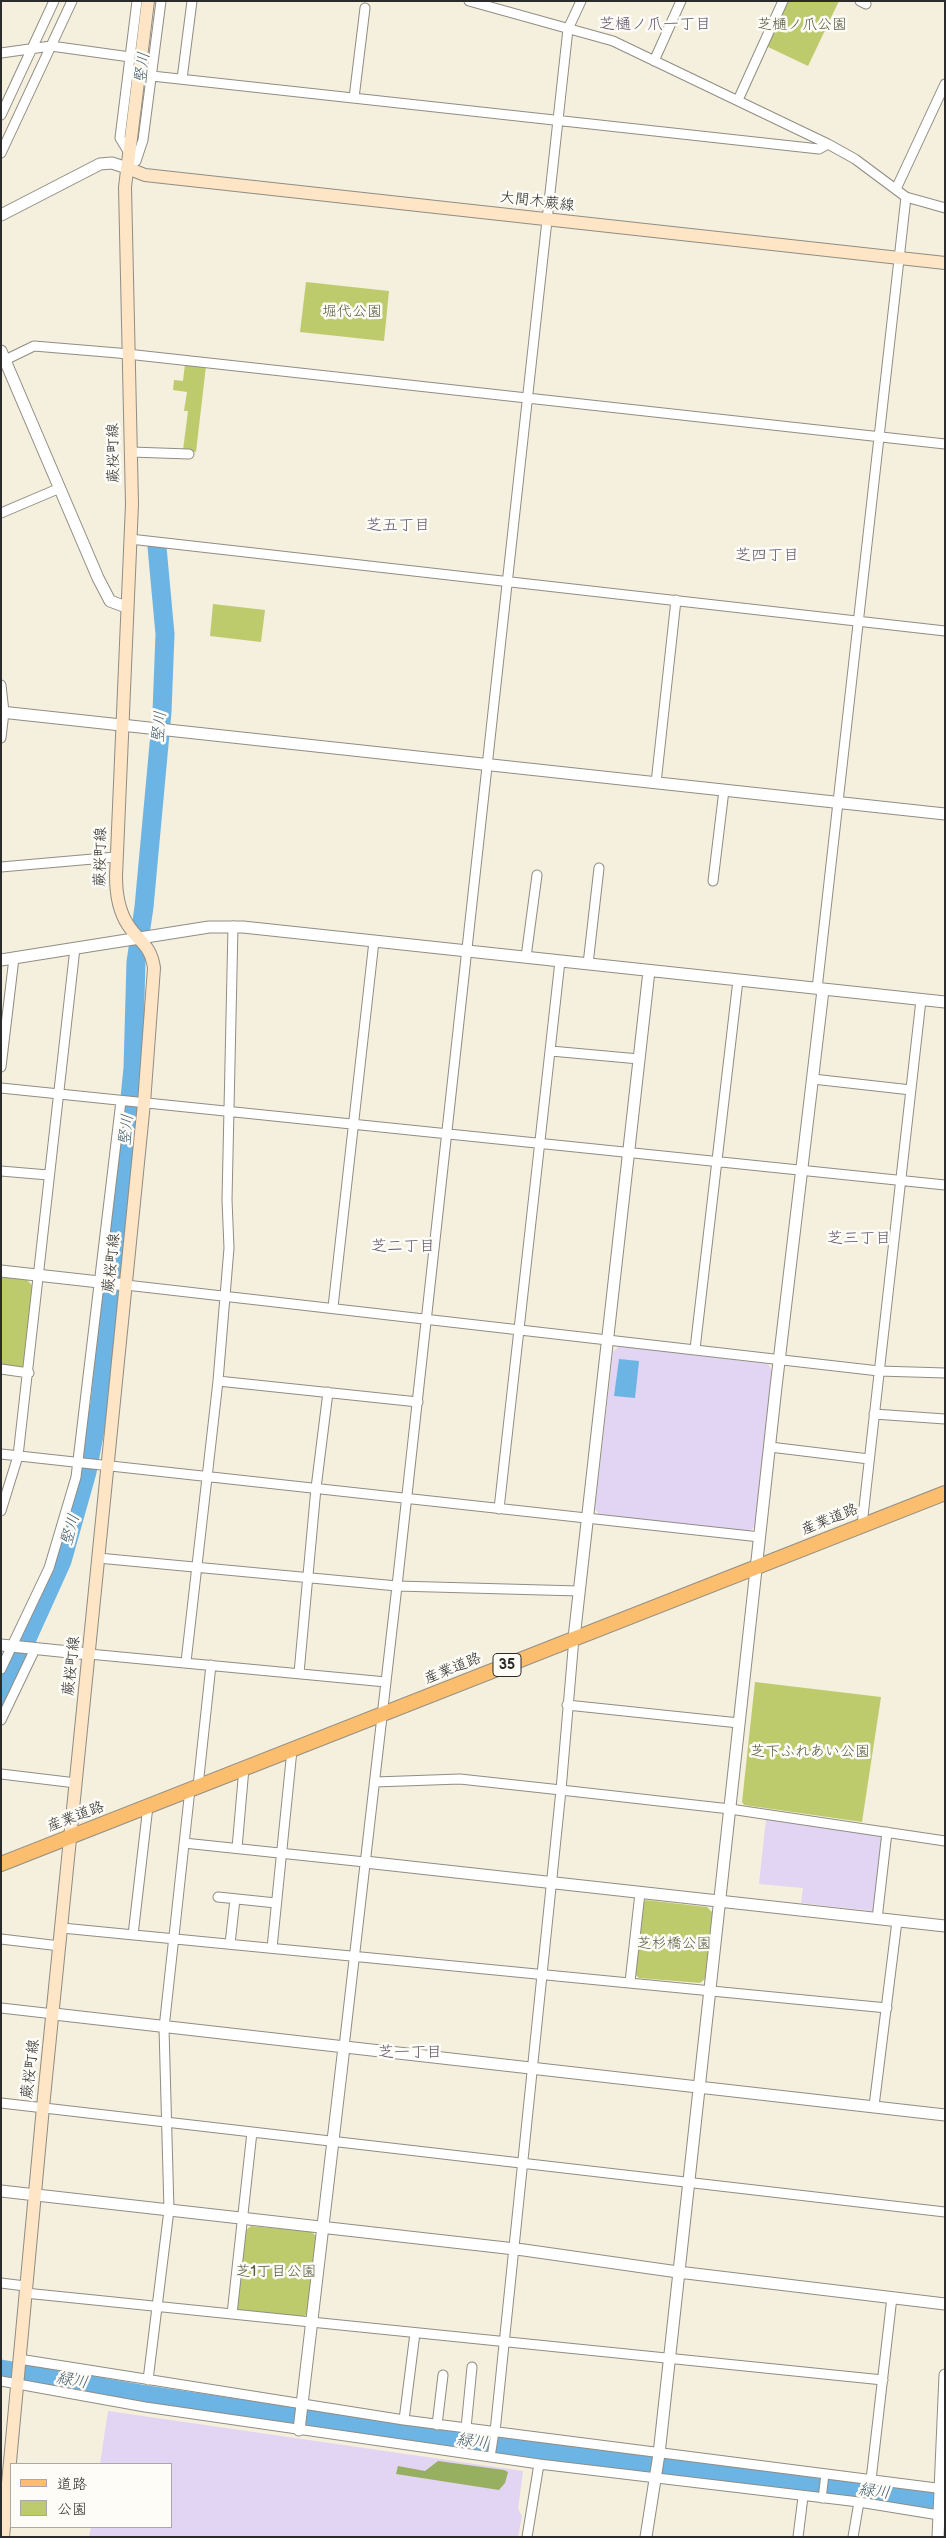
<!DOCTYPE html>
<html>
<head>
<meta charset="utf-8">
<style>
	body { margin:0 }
	#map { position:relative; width:946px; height:2538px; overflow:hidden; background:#f5efdd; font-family:"Balsamiq Sans","Klee One",sans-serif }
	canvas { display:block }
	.frame { position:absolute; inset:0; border:2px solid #2b2b2b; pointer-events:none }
	.legend { position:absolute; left:10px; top:2463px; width:162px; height:65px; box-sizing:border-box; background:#fdfcf7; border:1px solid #a9a8a5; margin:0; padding:6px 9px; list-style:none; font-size:15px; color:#2b2b2b }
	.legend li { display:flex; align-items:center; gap:10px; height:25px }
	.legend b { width:25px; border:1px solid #a9a8a5 }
</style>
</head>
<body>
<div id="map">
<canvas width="946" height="2538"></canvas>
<div class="frame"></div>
<ul class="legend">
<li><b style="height:6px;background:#fbbd6e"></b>道路</li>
<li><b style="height:14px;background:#becb6d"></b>公園</li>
</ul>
</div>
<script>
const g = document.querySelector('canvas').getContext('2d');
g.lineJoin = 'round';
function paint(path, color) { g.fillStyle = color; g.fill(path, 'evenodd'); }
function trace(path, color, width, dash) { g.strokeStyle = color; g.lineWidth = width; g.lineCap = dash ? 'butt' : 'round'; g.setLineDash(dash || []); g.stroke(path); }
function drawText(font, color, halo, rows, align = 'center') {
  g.font = font + ' "Balsamiq Sans","Klee One",sans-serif'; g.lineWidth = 5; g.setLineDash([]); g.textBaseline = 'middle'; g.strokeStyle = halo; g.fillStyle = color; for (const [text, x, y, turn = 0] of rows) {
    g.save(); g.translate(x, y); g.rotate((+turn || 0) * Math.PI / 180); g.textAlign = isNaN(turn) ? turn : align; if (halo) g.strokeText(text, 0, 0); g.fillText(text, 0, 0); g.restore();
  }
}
paint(new Path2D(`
	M619,1346l149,18 5,9 -18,153 -6,6 -149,-17 -5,-6 18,-157z
	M766,1819l117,17 -10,75 -72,-8 2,-15 -44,-4z
	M108,2411l415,60 -5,38 4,7 -4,21h-429l2,-10h80v-63h-71z`), '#e2d4f3');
paint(new Path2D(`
	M787,1h52l-31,65 -42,-20z
	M306,282l83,9 -5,50 -84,-9z
	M185,364l21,2 -10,86 -13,-2 5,-39h-4l3,-19 -14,-2 1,-10 9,1z
	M213,604l52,6 -4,32 -51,-6z
	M1,1277l26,3 7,7 -10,78 -3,3 -20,-3z
	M755,1682l126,15 -19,125 -118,-17 -2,-3z
	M646,1900l61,7 6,6 -8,66 -5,4 -61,-5 -4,-4 8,-71z
	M251,2226l61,6 5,5 -10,77 -7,5 -61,-8 -2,-4 8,-76z`), '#becb6d');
paint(new Path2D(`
	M438,2461l66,9 4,2 -3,11 -6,7 -103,-16 2,-8 27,5z`), '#96af60');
paint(new Path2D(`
	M619,1359l20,2 -4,37 -21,-2z`), '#6cb4e4');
trace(new Path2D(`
	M1,1696l61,-135 25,-89 13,-69 33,-335 3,-106 8,-55 18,-195 3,-78 -8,-87
	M1,2369l146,26 268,40 530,66`), '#6cb4e4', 19);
const pedestrian = new Path2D(`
	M491,2457l4,-25
	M822,2499l3,-25`);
const minor = new Path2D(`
	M469,1l144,40 215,103 27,15 51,38 39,11
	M860,1l6,3
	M1,53l50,-7 79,11
	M654,61l27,-60
	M152,76l667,73 9,-5
	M182,79l10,-78
	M354,98l11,-90
	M738,100l45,-99
	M1,115l53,-114
	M1,153l71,-152
	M129,153l-9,-15 17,-137
	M127,168l9,-7 7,-21 18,-139
	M896,189l49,-105
	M1,362l33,-16 84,7 827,91
	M131,452l58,2
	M1,513l59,-25
	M130,539l815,92
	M1,685l3,27 -3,26
	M656,783l20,-183
	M1,867l115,-10
	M713,881l11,-91
	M526,957l11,-82
	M588,964l11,-96
	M817,989l89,-792
	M551,1051l88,8
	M1,1067l13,-109
	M813,1079l98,11
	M1,1088l944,97
	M1,1171l47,4
	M126,1285l753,86 66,2
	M333,1307l41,-366
	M695,1349l43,-369
	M1,1369l28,4
	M218,1381l200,21
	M874,1414l71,5
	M770,1447l99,12
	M1,1454l759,83
	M499,1509l61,-548
	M1,1511l17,-55 57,-508
	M862,1525l59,-525
	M98,1558l299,28 182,5
	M89,1654l297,28
	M186,1662l32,-281 11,-133 -2,-48 6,-274
	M1,1669l48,-101 27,-91 45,-376
	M299,1673l17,-185 12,-96
	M567,1705l172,18
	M1,1720l34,-71
	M1,1774l75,9
	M375,1782l85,-3 101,11 169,19 215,32
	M198,1786l13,-121
	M184,1843l181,19
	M237,1848l7,-80
	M218,1897l58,6
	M877,1919l10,-87
	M62,1928l825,80
	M133,1935l15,-129
	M1,1939l59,7
	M230,1944l5,-45
	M272,1948l20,-198
	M630,1982l10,-89
	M1,2008l53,6
	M344,2047l53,-461 161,-1466 10,-91 13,-28
	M1,2103l944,109
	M874,2106l23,-185
	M1,2283l24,3
	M25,2293l858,87
	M232,2314l20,-182
	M19,2359l385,61 540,69
	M148,2380l21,-170 -5,-182 26,-239
	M1,2381l144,26 394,57 320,38 86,14
	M404,2420l11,-87
	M437,2425l6,-50
	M466,2428l6,-61
	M495,2432l66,-642 13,-152
	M871,2480l21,-183
	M527,2537l12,-73
	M798,2537l5,-40
	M853,2537l6,-35`);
const tertiary = new Path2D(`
	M1,215l99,-51 12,-1 15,5
	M1,351l97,227 12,23 16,6
	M1,712l944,102
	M1,960l208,-33h34l702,75
	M1,1271l125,14
	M574,1638l75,-667
	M1,1645l88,9
	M365,1862l580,64
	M54,2014l891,101
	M1,2191l523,59 154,22 267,32
	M299,2430l45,-383
	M646,2537l13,-83 117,-1067 47,-397
	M938,2537l7,-162`);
const secondary = new Path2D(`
	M127,168l18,7 800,88
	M3,2537l40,-430 101,-1004 10,-135c-3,-23 -15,-26 -26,-43 -10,-15 -12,-32 -12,-49l16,-372 -7,-317 23,-186`);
const primary = new Path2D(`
	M1,1864l944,-371`);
trace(pedestrian, '#908d84', 9);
trace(minor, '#908d84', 11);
trace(tertiary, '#908d84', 13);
trace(secondary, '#908d84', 14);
trace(primary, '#908d84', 16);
trace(pedestrian, '#fff', 7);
trace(minor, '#fff', 9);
trace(tertiary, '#fff', 11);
trace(secondary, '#fde5c5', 12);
trace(primary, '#fbbd6e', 14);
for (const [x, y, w] of [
	[507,1665,28]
]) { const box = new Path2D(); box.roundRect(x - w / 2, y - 11.5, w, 23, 4); g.fillStyle = '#fdfcf7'; g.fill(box); trace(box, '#2b2b2b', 1); }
drawText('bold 14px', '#2b2b2b', null, [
	["35",507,1665]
]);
drawText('15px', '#575b3f', '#fdfcf7', [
	["芝樋ノ爪公園",802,25],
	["堀代公園",352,312],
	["芝下ふれあい公園",810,1752],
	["芝杉橋公園",674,1944],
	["芝1丁目公園",276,2272]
]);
drawText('15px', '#2b2b2b', '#fdfcf7', [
	["大間木蕨線",537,202,7],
	["蕨桜町線",114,453,-91],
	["蕨桜町線",101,857,-89],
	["蕨桜町線",112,1263,-84],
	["産業道路",830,1520,-22],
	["蕨桜町線",72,1666,-84],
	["産業道路",453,1669,-22],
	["産業道路",76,1817,-21],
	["蕨桜町線",31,2069,-83]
]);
drawText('16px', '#635970', '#fdfcf7', [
	["芝樋ノ爪一丁目",655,25],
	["芝五丁目",398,526],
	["芝四丁目",767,556],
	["芝三丁目",859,1239],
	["芝二丁目",403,1247],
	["芝一丁目",410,2053]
]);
drawText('italic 16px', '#425b6c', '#fdfcf7', [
	["竪川",143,68,-83],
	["竪川",160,727,-85],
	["竪川",127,1130,-84],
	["竪川",71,1530,-74],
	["緑川",72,2381,10],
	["緑川",472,2442,7],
	["緑川",874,2492,7]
]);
</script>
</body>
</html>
